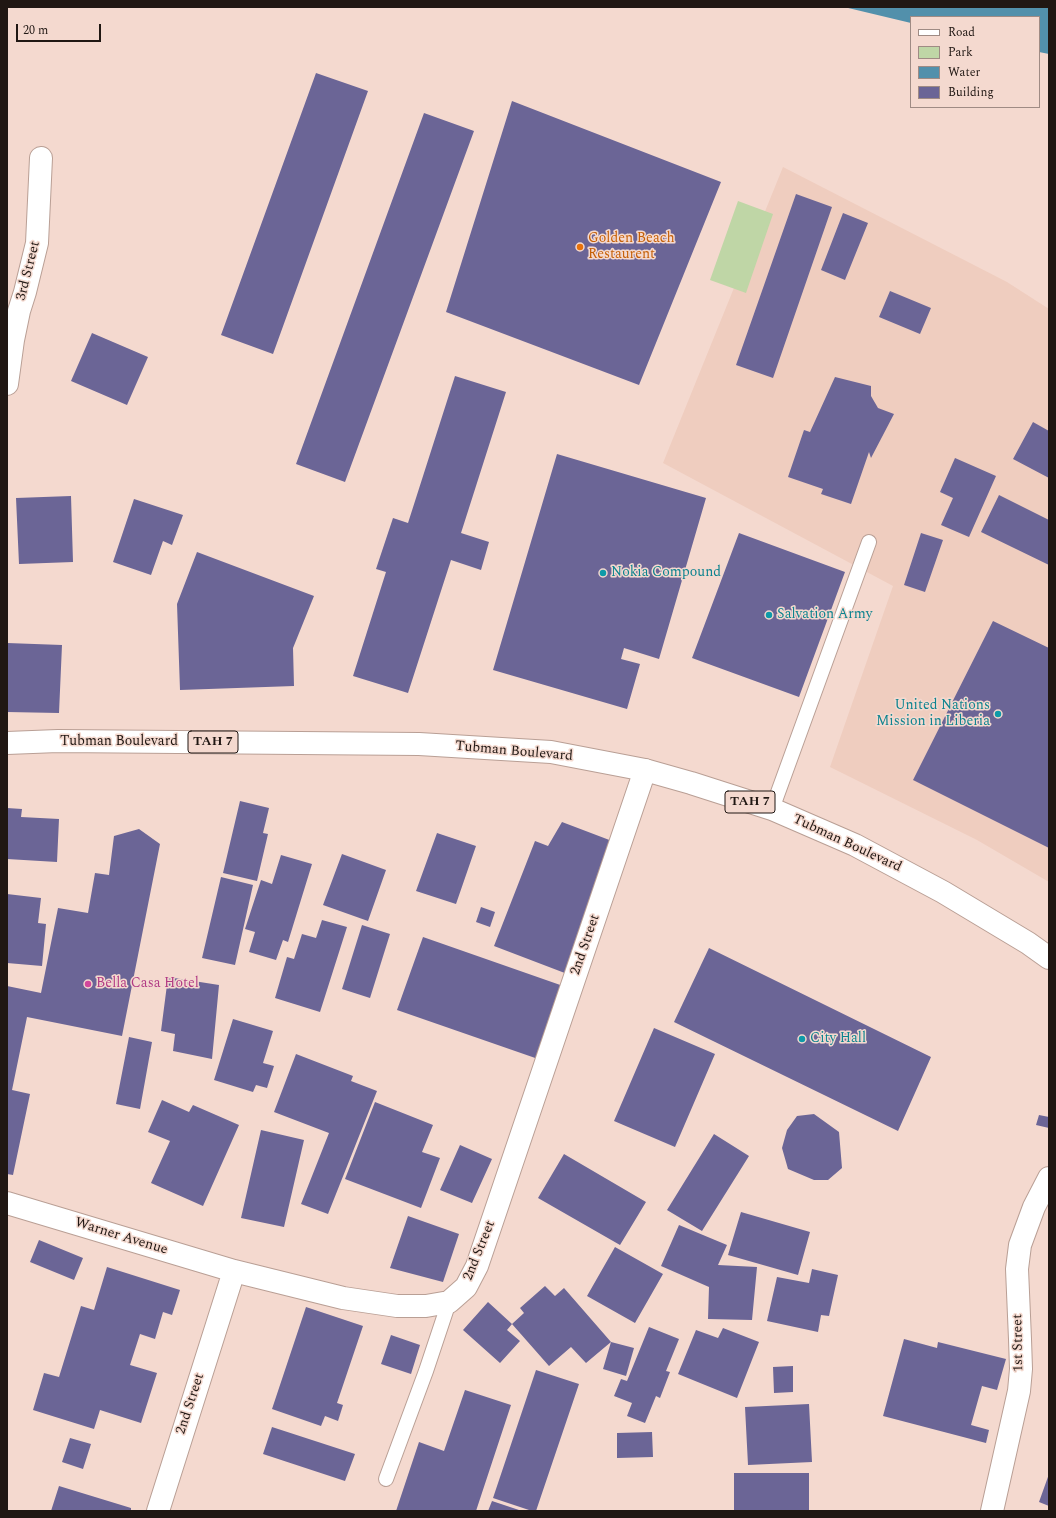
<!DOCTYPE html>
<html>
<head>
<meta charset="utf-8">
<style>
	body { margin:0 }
	#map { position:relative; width:1056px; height:1518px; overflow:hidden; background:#f4d9cf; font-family:Spectral,serif }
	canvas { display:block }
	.frame { position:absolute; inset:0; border:8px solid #201713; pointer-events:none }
	.legend { position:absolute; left:910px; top:16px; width:130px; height:92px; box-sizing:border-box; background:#f4d9cf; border:1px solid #9f8b84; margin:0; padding:5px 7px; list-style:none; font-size:12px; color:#201713 }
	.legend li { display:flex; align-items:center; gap:8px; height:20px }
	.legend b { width:20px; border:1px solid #9f8b84 }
	.scale { position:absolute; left:16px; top:24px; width:85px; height:18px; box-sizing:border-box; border:2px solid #201713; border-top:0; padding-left:5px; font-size:12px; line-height:14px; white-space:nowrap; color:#201713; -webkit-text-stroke:3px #f4d9cf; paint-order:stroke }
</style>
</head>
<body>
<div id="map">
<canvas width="1056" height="1518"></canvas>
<div class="frame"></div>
<ul class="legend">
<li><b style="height:5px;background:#fff"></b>Road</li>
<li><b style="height:11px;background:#bfd6a6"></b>Park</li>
<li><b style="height:11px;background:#5290ab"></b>Water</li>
<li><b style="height:11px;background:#6b6596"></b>Building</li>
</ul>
<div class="scale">20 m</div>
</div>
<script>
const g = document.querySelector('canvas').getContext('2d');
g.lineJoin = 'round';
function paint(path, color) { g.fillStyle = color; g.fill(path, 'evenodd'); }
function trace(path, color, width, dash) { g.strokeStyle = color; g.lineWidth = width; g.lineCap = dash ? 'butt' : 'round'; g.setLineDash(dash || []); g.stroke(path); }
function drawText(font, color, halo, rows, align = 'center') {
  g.font = font + ' Spectral,serif'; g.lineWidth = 3; g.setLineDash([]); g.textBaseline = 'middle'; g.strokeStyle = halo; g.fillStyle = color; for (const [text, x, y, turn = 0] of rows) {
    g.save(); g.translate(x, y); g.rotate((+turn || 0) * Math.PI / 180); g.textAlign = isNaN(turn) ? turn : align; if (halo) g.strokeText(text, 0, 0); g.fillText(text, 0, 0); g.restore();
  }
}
paint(new Path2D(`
	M783,167l224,115 42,27v573l-72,-42 -147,-73 63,-181 -230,-123z`), '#efcdbf');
paint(new Path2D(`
	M738,201l35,13 -27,79 -36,-13z`), '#bfd6a6');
paint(new Path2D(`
	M844,7h205v47l-10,-2v-35h-128v6z`), '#5290ab');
paint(new Path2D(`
	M316,73l52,18 -95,263 -52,-19z
	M512,101l209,81 -82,203 -193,-73z
	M424,113l50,18 -129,351 -49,-18z
	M796,194l36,13 -59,171 -37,-13z
	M843,213l25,10 -23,57 -24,-10z
	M890,291l41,17 -11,26 -41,-17z
	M92,333l56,24 -21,48 -56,-24z
	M455,376l51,16 -45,141 28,9 -8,28 -30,-10 -43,133 -55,-17 33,-104 -10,-3 17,-51 15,5z
	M835,377l36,9v10l7,12 16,6 -23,44 -2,-6 -18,52 -30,-10 2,-5 -35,-12 16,-47 6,2z
	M1033,422l16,9v47l-36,-19z
	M557,454l149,44 -47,161 -35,-11 -3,11 19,5 -13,45 -134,-39z
	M955,458l41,18 -27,61 -28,-12 12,-27 -13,-6z
	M999,495l50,25v45l-68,-33z
	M71,496l2,66 -54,2 -3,-66z
	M134,499l49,16 -11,30 -9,-4 -12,34 -38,-13z
	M739,533l106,39 -46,125 -107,-39z
	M921,533l22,7 -18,52 -21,-7z
	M197,552l117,44 -21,52 1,38 -114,4 -3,-86z
	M993,621l56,27v200l-136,-68z
	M7,643l55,2 -3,68 -52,-1z
	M240,801l29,7 -6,25 5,1 -11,47 -34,-8z
	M7,808l15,1 -1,8 38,2 -2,43 -50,-3z
	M562,822l50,19 -42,134 -76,-29 41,-105 13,5z
	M139,829l21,15 -38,192 -95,-19 -15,73 18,4 -17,81 -6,-1v-188l34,7 17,-85 30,5 7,-40 14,2 5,-39z
	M437,833l39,13 -20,58 -40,-13z
	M342,854l44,16 -18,51 -45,-16z
	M281,855l31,9 -24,78 -5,-2 -7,20 -27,-8 6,-20 -10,-3 16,-49 11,4z
	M221,877l32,8 -18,80 -33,-7z
	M7,894l34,4 -3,25 8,1 -4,42 -35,-3z
	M481,907l14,5 -5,15 -14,-5z
	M322,920l25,7 -27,85 -45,-14 12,-41 7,2 8,-25 14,4z
	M362,925l28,9 -20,64 -28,-9z
	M423,937l143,50 -25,73 -144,-50z
	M709,948l222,109 -33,74 -224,-109z
	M168,977l51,8 -7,74 -39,-8 2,-17 -14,-3z
	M233,1019l40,12 -10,32 11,3 -7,22 -11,-3 -3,7 -39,-12z
	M654,1028l61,26 -40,93 -61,-26z
	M129,1037l23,5 -12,67 -24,-5z
	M296,1054l57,22 -2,5 26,10 -49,123 -27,-10 28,-71 -55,-21z
	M162,1100l27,12 4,-7 46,20 -36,81 -52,-23 19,-42 -22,-9z
	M375,1102l58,23 -11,27 18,6 -19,50 -76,-29z
	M814,1114l25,18 3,36 -14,12h-14l-26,-11 -6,-21 5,-18 10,-14z
	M1039,1115l10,2v11l-13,-3z
	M261,1130l43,10 -20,87 -43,-9z
	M714,1134l35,22 -47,75 -35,-21z
	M460,1145l32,14 -20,44 -32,-13z
	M564,1154l82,48 -26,43 -82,-47z
	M741,1212l69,20 -12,43 -70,-20z
	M408,1216l51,18 -16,48 -53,-14z
	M679,1225l48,20 -9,20 39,2 -5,53 -44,-1 1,-32 -48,-21z
	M39,1240l44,18 -9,22 -44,-18z
	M615,1247l48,27 -28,49 -48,-27z
	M107,1267l73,23 -8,25 -9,-3 -8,27 -15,-5 -10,31 27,8 -16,50 -41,-13 -6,19 -61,-19 11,-37 15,4 22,-71 13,4z
	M812,1269l26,6 -9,41 -8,-1 -3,17 -51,-11 10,-44 32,6z
	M545,1286l10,10 9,-8 47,54 -25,21 -15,-16 -22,19 -37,-42 12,-11 -4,-5z
	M488,1302l24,22 -5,6 13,11 -20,22 -37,-33z
	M306,1307l57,19 -26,77 6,2 -5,16 -13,-5 -4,10 -49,-17z
	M649,1327l30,12 -13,32 4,1 -10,26 -4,-2 -11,27 -18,-7 5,-13 -18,-7 7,-17 6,2z
	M723,1328l36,14 -22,56 -59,-24 18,-44 22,8z
	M391,1335l29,10 -9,29 -30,-10z
	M904,1339l33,9 1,-6 68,17 -9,31 -15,-4 -11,39 18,5 -3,13 -103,-27z
	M611,1342l23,6 -8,28 -23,-7z
	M793,1366v26l-19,1 -1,-26z
	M536,1370l43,14 -43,127h-4l-39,-13z
	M465,1390l46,15 -35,106h-80l23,-69 25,9z
	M809,1404l3,58 -64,3 -3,-58z
	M272,1427l83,27 -10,27 -82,-27z
	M652,1432l1,25 -36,1v-25z
	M70,1438l21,6 -8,25 -21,-7z
	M734,1473h75v38h-75z
	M1049,1474v32l-10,-4z
	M59,1486l72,22v3h-80z
	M492,1501l30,10h-34z`), '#6b6596');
const lane = new Path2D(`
	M772,809l97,-267
	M386,1479l40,-108 23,-69`);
const street = new Path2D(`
	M7,384l6,-44 6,-29 6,-19 12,-49 4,-85
	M7,1203l227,68 109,27 54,8h29l23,-4 17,-15 11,-21 168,-496
	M158,1511l76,-240
	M992,1511l27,-120 2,-22 -1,-30 -3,-70 3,-24 14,-38 15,-29`);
const highway = new Path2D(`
	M7,743l51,-2 361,3 132,8 94,18 46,13 81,26 83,36 88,47 85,51 21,15`);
trace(lane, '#b99f95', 16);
trace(street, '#b99f95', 24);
trace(highway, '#b99f95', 24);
trace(lane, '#fff', 14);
trace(street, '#fff', 22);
trace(highway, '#fff', 22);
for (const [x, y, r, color] of [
	[580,247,4,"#e8710a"],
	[603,573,4,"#0f9aa8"],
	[769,615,4,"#0f9aa8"],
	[998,714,4,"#0f9aa8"],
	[88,984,4,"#d1479c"],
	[802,1039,4,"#0f9aa8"]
]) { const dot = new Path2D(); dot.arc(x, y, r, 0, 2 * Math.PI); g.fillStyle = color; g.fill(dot); trace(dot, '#f4d9cf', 1.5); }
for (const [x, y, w] of [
	[213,742,50],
	[750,802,50]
]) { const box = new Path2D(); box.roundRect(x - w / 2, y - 11, w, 22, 3); g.fillStyle = '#f4d9cf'; g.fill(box); trace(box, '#201713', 1); }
drawText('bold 13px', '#201713', null, [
	["TAH 7",213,742],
	["TAH 7",750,802]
]);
drawText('14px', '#c56008', '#f4d9cf', [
	["Golden Beach",588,239],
	["Restaurent",588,255]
], 'left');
drawText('14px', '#201713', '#f4d9cf', [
	["3rd Street",29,271,-76],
	["Tubman Boulevard",119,742],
	["Tubman Boulevard",514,752,5],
	["Tubman Boulevard",847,844,25],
	["2nd Street",586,945,-71],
	["Warner Avenue",121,1237,17],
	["2nd Street",480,1251,-68],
	["1st Street",1019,1343,-91],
	["2nd Street",191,1404,-72]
]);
drawText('14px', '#0d838f', '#f4d9cf', [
	["Nokia Compound",611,573],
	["Salvation Army",777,615],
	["United Nations",990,706,"right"],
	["Mission in Liberia",990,722,"right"],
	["City Hall",810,1039]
], 'left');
drawText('14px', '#b23c85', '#f4d9cf', [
	["Bella Casa Hotel",96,984]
], 'left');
</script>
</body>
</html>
